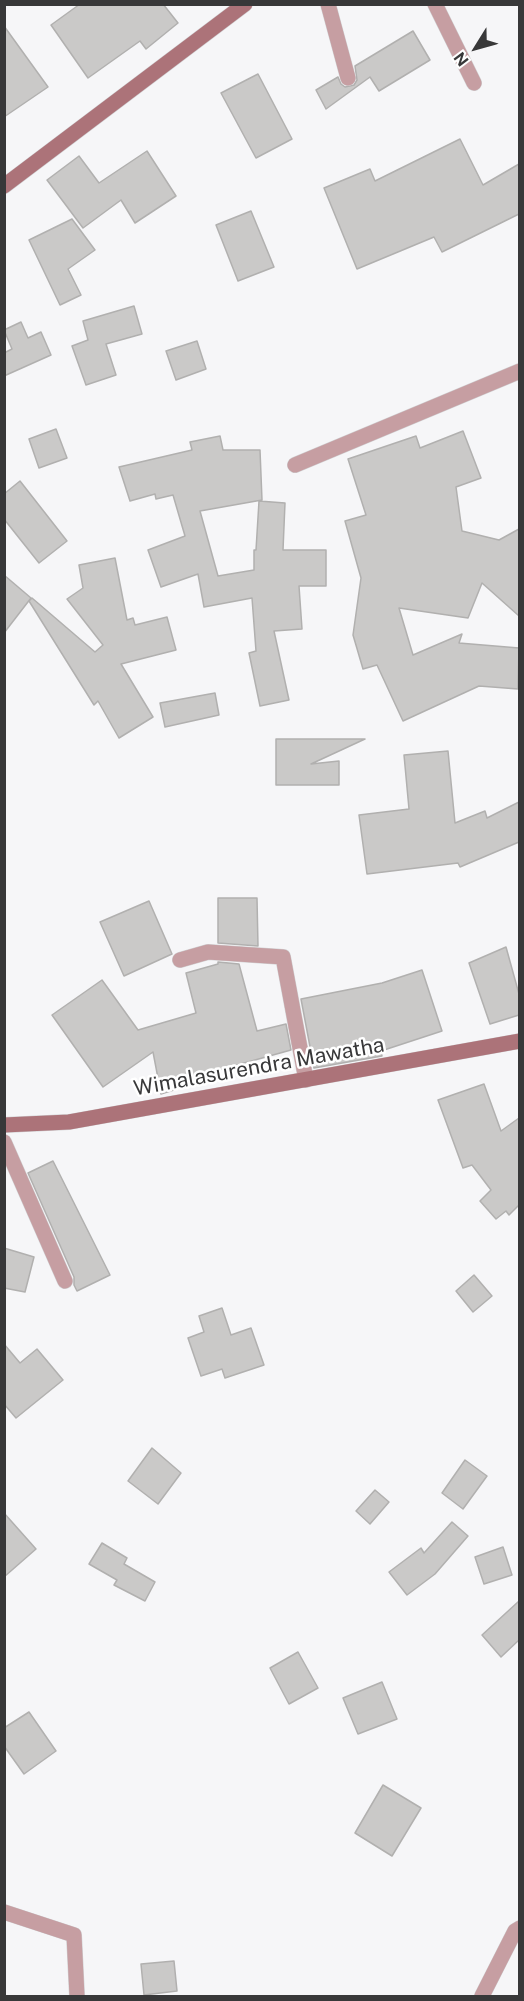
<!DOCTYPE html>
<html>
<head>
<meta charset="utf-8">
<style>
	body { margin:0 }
	#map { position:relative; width:524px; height:2001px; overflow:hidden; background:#f6f6f8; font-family:"Public Sans",sans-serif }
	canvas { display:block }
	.frame { position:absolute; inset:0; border:6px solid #383839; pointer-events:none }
	.north { position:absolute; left:446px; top:18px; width:60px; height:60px; -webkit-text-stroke:4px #fff; paint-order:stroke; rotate:233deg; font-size:16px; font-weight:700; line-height:24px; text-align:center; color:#383839 }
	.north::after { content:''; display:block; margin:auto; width:21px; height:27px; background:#383839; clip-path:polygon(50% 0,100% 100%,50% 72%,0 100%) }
</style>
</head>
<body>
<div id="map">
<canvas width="524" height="2001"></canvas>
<div class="frame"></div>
<div class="north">N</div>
</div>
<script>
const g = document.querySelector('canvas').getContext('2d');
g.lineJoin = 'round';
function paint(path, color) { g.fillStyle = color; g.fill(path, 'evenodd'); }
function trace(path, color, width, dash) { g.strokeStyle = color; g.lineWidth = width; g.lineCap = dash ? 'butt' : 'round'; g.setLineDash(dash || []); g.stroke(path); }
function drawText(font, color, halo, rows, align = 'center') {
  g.font = font + ' "Public Sans",sans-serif'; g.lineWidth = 5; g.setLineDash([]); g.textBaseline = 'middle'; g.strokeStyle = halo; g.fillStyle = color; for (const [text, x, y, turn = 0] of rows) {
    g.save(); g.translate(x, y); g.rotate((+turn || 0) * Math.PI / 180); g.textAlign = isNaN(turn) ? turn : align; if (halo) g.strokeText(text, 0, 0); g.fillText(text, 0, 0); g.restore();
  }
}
const building = new Path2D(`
	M80,4h83l15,19 -32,26 -6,-8 -52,37 -37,-53z
	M4,26l44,61 -44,30z
	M413,31l17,29 -51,31 -9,-14 -44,32 -10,-19 22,-13 3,7 4,3 9,-2 3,-5 -2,-14z
	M258,74l34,65 -36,19 -35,-65z
	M460,139l23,46 36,-21v50l-77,38 -8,-15 -77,32 -33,-81 46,-19 5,12z
	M147,151l29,45 -41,27 -14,-23 -38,28 -36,-48 32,-24 20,27z
	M251,211l23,56 -36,14 -22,-56z
	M72,219l23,31 -27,19 13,26 -21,10 -31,-65z
	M134,306l8,28 -36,10 10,31 -30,10 -14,-39 16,-6 -5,-19z
	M21,322l7,16 13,-6 10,23 -47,21v-23l8,-4 -8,-19z
	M197,341l9,28 -30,11 -10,-29z
	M56,429l11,29 -28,10 -10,-29z
	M463,431l18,47 -25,9 6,44 37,9 20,-11v87l-37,-33 -14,35 -69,-10 14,47 49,-21 -3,9 60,5 -1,41 -39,-3 -76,35 -26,-56 -14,4 -10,-34 8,-57 -16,-57 21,-6 -18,-56 68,-23 4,12z
	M220,436l3,14h37l2,50 -62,11 18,65 36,-6v-20h2l3,-49 26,2 -2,47h43v36h-27l3,43 -28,2 15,69 -29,6 -11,-53 7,-2 -4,-53 -48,9 -6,-33 -37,13 -13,-37 37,-14 -12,-41 -17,4 -1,-5 -25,7 -11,-34 73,-17 -2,-8z
	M20,481l47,60 -28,22 -35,-44v-25z
	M115,558l12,62 6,-2 2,7 32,-8 9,33 -55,14 32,53 -34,21 -21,-37 -4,4 -65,-104 3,-3 63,54 8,-7 -36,-46 16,-11 -4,-23z
	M4,575l27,23 -27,35z
	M215,693l4,22 -54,12 -5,-24z
	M276,739h89l-54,25 28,-3v24h-63z
	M448,751l7,72 30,-12 2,7 32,-16v40l-59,25 -2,-4 -91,11 -8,-59 50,-6 -5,-54z
	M218,898h39l1,48 -40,-3z
	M149,901l23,53 -48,22 -24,-54z
	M506,947l13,47v21l-29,9 -21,-61z
	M218,962l21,2 18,67 29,-7 5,26 -90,25 1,6 -41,13 -8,-42 -50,35 -51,-72 50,-35 36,50 58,-17 -10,-40 32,-9z
	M422,970l20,61 -61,20 1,5 -68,12 -13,-69 81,-16z
	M484,1084l17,47 18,-13v87l-10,10 -3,-4 -10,8 -16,-18 11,-11 -19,-25 -9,3 -25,-68z
	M53,1161l57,114 -33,16 -3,-6v-8l-46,-104z
	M4,1248l30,9 -9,35 -21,-4z
	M474,1275l18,21 -19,16 -17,-21z
	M222,1308l9,27 20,-7 13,37 -39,13 -3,-9 -21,7 -13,-38 16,-6 -5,-16z
	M4,1344l16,19 17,-14 26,31 -47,38 -12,-14z
	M152,1448l29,25 -23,31 -30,-23z
	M465,1460l22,16 -24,33 -21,-16z
	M375,1490l14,12 -19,22 -14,-13z
	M4,1513l32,36 -32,28z
	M452,1522l16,14 -33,38 -28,21 -18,-23 32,-24 3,5z
	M102,1543l25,15 -3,6 31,18 -10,19 -31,-16 3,-5 -28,-16z
	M503,1547l9,28 -28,9 -9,-27z
	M519,1601v39l-18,17 -19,-22z
	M298,1652l20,36 -29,16 -19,-36z
	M382,1682l15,37 -39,15 -15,-36z
	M29,1712l27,39 -32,23 -20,-28v-18z
	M383,1785l38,23 -29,48 -37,-23z
	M174,1961l3,30 -33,4 -3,-31z`);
paint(building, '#cac9c8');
trace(building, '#b1b0af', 1.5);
const street = new Path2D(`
	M328,4l20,74
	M435,4l39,79
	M295,465l225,-94
	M180,960l28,-8 75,5 23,123
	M4,1142l61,139
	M4,1912l70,23 3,61
	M482,1996l33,-65 5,-3`);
const secondary = new Path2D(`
	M4,186l241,-182
	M4,1125l65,-3 451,-81`);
trace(street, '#d0d0d2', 16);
trace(secondary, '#d0d0d2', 16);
trace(street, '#c69ea2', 15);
trace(secondary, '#ac7379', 15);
drawText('21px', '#383839', '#fff', [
	["Wimalasurendra Mawatha",259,1067,-10]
]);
</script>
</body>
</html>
